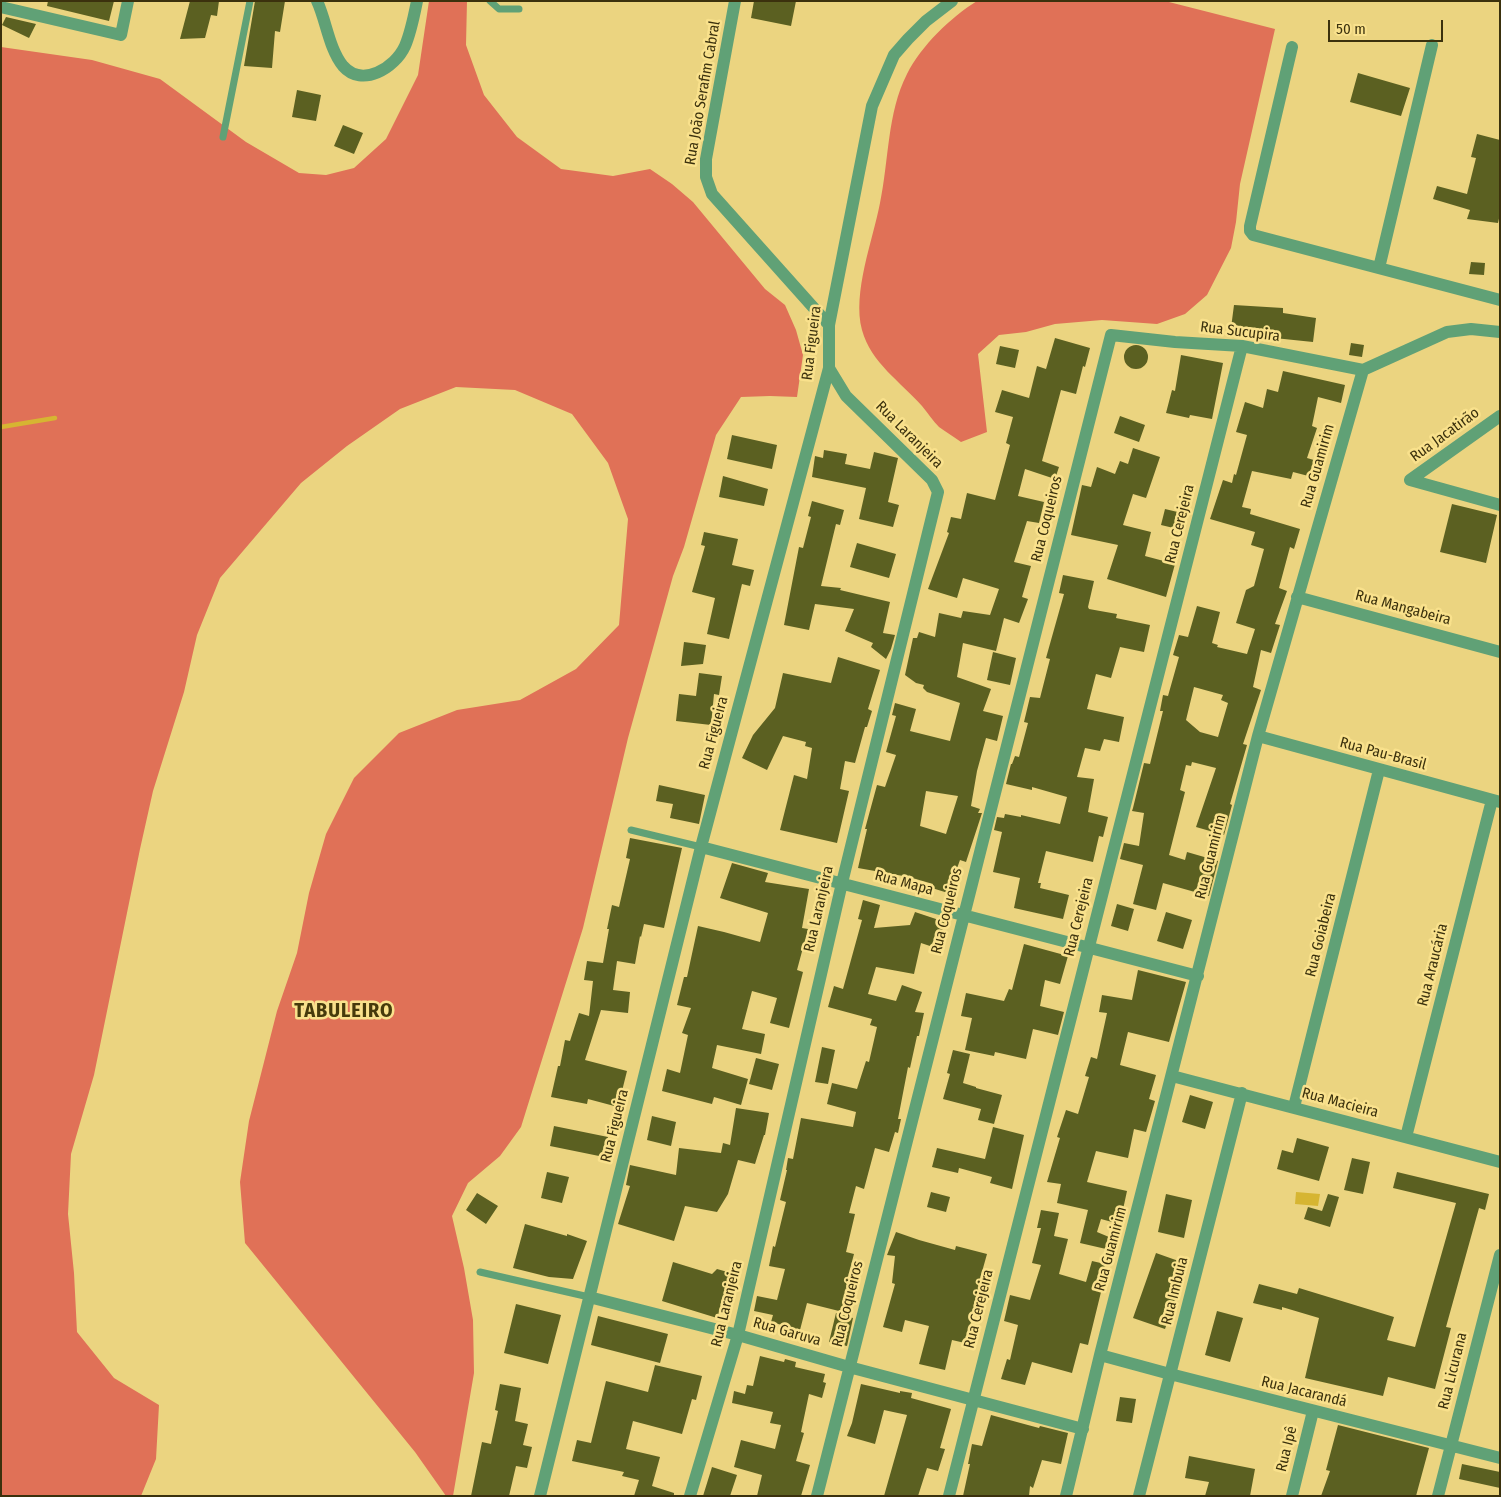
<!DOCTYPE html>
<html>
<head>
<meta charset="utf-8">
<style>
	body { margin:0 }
	#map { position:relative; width:1501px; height:1497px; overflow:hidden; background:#ebd480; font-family:"Fira Sans Condensed",sans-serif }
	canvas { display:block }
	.frame { position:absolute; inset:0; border:2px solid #3b310d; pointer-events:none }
	.scale { position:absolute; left:1328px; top:20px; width:115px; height:22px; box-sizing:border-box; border:2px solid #3b310d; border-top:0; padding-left:6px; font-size:15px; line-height:18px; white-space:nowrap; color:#3b310d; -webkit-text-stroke:4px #f9e18c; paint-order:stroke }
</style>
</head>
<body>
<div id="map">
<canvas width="1501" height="1497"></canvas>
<div class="frame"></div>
<div class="scale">50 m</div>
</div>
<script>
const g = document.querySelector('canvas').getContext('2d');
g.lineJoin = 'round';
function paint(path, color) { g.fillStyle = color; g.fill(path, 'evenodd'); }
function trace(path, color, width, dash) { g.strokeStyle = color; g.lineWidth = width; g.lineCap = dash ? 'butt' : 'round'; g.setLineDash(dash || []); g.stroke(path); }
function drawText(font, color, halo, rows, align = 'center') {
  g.font = font + ' "Fira Sans Condensed",sans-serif'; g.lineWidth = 5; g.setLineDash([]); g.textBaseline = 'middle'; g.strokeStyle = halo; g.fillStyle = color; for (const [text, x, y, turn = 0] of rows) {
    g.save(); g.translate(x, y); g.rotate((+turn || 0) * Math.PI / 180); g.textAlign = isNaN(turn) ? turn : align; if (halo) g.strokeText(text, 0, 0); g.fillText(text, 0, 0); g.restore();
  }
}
paint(new Path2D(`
	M429,1h38l-1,44 18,50 33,42 44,32 52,7 37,-7 22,15 21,18 72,87 20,16 11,25 7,25 -6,42 -27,-1 -29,1 -25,38 -32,112 -11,29 -45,162 -45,190 -62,199 -21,29 -32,27 -16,33 12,52 9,52 1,53 -21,123h-7l-31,-44 -170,-209 -5,-61 9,-61 28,-110 20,-58 12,-60 17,-59 28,-56 45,-45 58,-23 63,-10 56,-31 43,-44 9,-106 -20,-56 -36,-49 -57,-24 -59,-3 -56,22 -53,37 -46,37 -81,95 -23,57 -13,57 -31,99 -13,58 -46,226 -23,79 -3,60 6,59 3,59 37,46 45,27 -3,54 -15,37h-140v-1449l91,13 68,19 86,63 53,31 27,2 28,-7 32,-29 32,-64z
	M977,1h188l110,28 -35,155 -4,38 -5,26 -24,47 -22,19 -28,10 -55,-4 -47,4 -29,8 -27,3 -21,19 9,78 -26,10c-7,-5 -15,-10 -22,-15 -6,-6 -11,-14 -17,-21 -21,-24 -51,-43 -60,-76 -10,-37 11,-90 18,-127 9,-42 7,-90 27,-129 14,-28 44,-57 70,-73z`), '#e07157');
paint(new Path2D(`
	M1296,1192l24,2 -2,12 -23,-2z`), '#d6b532');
trace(new Path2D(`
	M1,427l54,-9`), '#d6b532', 4.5);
paint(new Path2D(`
	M48,1h66l-5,20 -62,-15z
	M190,1h29l-2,15 -6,-1 -6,23 -25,1z
	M255,1h30l-5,31 -5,-1 -3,37 -28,-2z
	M754,1h42l-5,25 -40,-8z
	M6,17l30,7 -7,14 -27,-13z
	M1358,73l52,15 -9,28 -51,-14z
	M297,90l24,5 -5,26 -24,-4z
	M343,125l20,8 -9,21 -20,-8z
	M1477,134l23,6v74l-2,9 -31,-4 3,-9 -37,-11 4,-13 30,8 9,-36 -5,-1z
	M1471,262l14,1 -1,12 -15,-1z
	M1234,305l49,3v5l33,5 -3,24 -58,-6 1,-5 -25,-3z
	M1055,338l35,10 -5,19 -2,-1 -7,28 -15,-4 -19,71 17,6 -4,12 -30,-10 -7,27 26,6 -5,21 -12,-2 -13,41 17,4 -9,31 6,2 -9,24 -15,-5 -8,33 -33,-8 -6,34 34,12 -8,22 20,5 -6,25 -11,-3 -9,33 -6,35 9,3 -2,4h4l-16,49 -6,-2 -12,33 -16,-5 1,-4 -24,-7 -51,-9 9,-39h-2l12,-44 8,2 11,-32 -10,-3 10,-36 -4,-1 3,-12 21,6 -6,22 40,10 10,-38 -33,-11 -4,-4 1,-3 -8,-2 -11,-8 8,-37h4l2,-6 16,5 4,-24 22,5 2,-7 27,4 9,-26 -36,-11 -6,20 -29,-9 21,-56 -2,-1 4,-15 10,2 6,-26 28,7 15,-55 -4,-2 7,-26 -18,-5 7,-22 27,8 8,-32 9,3zM926,791l32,5 -12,38 -26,-8z
	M1351,343l13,2 -2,12 -13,-2z
	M1124 357a12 12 0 1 1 24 0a12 12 0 1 1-24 0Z
	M1000,346l19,4 -4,18 -19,-4z
	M1181,355l42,8 -11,56 -22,-4 -1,3 -23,-5 6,-23 3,1z
	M1283,371l62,14 -4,18 -23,-6 -6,29 5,2 -10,30 17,5 -4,16 -27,-7 -2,7 -39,-8 -10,36 9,2 -1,5 50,15 -6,20 -4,-2 -11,41 8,3 -12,33 5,1 -9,28 -10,-3 -8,37 8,3 -18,54 4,1 -17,59 2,1 -8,30 -28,-8 20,-59 -24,-6 -1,4 -5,-1 -6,25 5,2 -16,63 16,5 2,-8 31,9 -9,35 -46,-13 -7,27 -23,-6 10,-39 -23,-6 4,-16 15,3 5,-33 -12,-2 1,-3 11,-45 6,1 13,-53h-3l3,-16 5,1 11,-39 -6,-2 6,-20 9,2 9,-31 23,6 -8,31 6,2 -1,2 30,7 8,-25 -19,-6 10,-33 8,-4 10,-37 -13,-4 4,-13 -45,-13 13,-39 9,3 2,-9 2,1 11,-40 -11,-3 9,-30 18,6 4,-19 11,3zM1194,687l29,8 -2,5 7,3 -10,34 -18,-5 -14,-12z
	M1120,416l25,9 -6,17 -25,-9z
	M732,435l45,10 -5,24 -45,-10z
	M1133,448l27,9 -14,41 -13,-4 -10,31 28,7 -6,24 30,8 -9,33 -59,-18 11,-34 -47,-10 11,-50 9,2 6,-20 18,7 5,-13 8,3z
	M824,450l23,4 -2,10 25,5 4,-17 24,6 -10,44 11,3 -6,22 -34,-8 7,-31 -54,-11 3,-21 8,2z
	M723,476l45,13 -4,17 -45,-9z
	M812,501l32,9 -4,15 -4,-1 -15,62 20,2 -1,2 50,12 -7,31 12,2 -4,14 -5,10 -15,-12 2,-4 -28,-12 9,-22 -39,-5 -6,26 -25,-5 15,-78 4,1 8,-31 -3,-1z
	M1452,504l45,11 -11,48 -46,-11z
	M1165,509l21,5 -4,16 -21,-5z
	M704,532l34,7 -6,26 22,5 -4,16 -8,-2 -13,55 -22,-5 8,-36 -23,-6 13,-46 -4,-1z
	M857,543l39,11 -7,24 -39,-11z
	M1063,575l31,6 -6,26 1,2 28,5 -1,4 34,7 -6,27 -24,-5 -9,31 -15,-4 -9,35 37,8 -5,25 -15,-3 -4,12 -15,-3 -8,29 17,2 -6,33 20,5 -5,20 -4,-1 -6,26 -47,-11 -8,32h3l-1,5 29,7 -6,24 -49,-11 6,-30 -27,-6 9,-40 -8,-2 3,-13 7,1 1,-4 16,3v-2l39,9 7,-27 -35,-10v3l-26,-6 5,-20h1l3,-8 4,1 9,-34 -4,-1 6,-25 10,1 10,-39 -4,-1 18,-64 -5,-1z
	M684,642l22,3 -3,19 -22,2z
	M993,652l23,6 -6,27 -23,-5z
	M838,657l42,13 -12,39 4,2 -5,16h-2l-10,36 -10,-2 -5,28 9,2 -12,52 -57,-13 14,-55 13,4 5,-31 -7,-2 1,-4 -23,-6 -16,34 -25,-12 11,-23 22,-27 8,-35 48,10z
	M699,673l23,3 -3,19 -5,-1 -3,31 -35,-4 3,-27 17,2z
	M659,785l46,10 -6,29 -29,-6 3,-14 -17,-3z
	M630,838l52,10 -18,80 -20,-4 -3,13 -1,-1 -5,28 -18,-3 -4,29 17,2 -2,21 -27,-3 -16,50 42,11 -9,36 -30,-8 -1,5 -36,-7 7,-31h2l5,-26 5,1 9,-28 10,3 4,-35 -9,-1 3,-19 16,2 6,-34h-2l5,-24 7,2 11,-48 -4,-1z
	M732,863l36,10 -3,9 44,7 -7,39 6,1 -11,41 6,2 -14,56 -19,-5 7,-25 -25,-7 -10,38 23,5 -4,20 -44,-9 -5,23 36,11 -7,26 -27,-8 -2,7 -50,-13 5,-22 13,4 8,-38 -6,-2 9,-25 -14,-3 7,-28h3l11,-51 26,6 36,10 8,-29 -48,-15z
	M863,900l17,5 -6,23 36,-3 5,-13 30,10 -9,26 -15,-5 -7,31 -38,-7 -8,27 28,7 6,-16 20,7 -7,20 9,1 -5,23h-2l-7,32 -2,-1 -10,52h3l-3,14 -3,-1 -6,20 -14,-4 -11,41 -8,-3 -7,27 6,1 -9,38 8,2 -8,30 4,1 -7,27 -36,-9 -7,27 -29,-8 2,-7 -19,-4 3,-15 20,4 8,-31 -16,-3 4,-20 2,1 11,-45 -6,-2 7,-30h-1l2,-12 5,1 8,-41 52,9 3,-15 -29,-8 5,-21 25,6 9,-28 3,1 8,-35 -7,-2 2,-6 -44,-12 6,-21 9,3 19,-69 -4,-1z
	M1117,904l17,5 -6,22 -17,-5z
	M1166,912l26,8 -9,29 -26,-8z
	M1024,944l44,12 -8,28 -15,-4 -5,26 24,6 -6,23 -25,-6 -7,30 -31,-7 -1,4 -29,-6 7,-32 -11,-2 5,-23 38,8 5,-12 3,1z
	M1138,970l48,12 -17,60 -41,-10 -8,33 36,10 -7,24 6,2 -9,31 -12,-3 -6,29 -32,-7 -9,31 40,9 -5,23 -8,-1 -2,9 -11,-3 -4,13 12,5 -3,12 -26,-6 8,-33 -31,-7 4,-19 -14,-2 13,-44 -3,-1 9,-27 12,4 11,-37 -4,-1 6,-19 6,2 10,-46 -8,-1 3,-17 30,5z
	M822,1047l13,3 -7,34 -13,-2z
	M953,1050l17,4 -7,29 13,4v1l26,7 -8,29 -16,-4 3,-11 -38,-10 7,-25 -3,-1z
	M756,1058l23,6 -7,26 -23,-6z
	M1190,1095l23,7 -8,27 -23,-7z
	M736,1108l33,5 -4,22h-1l-9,29 -17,-4 -10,34 -11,18 -32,-6 -11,35 -56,-17 12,-38 -4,-1 4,-20 46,10 3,-27 42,5 2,-10 7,2z
	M652,1116l24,6 -5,24 -24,-6z
	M554,1126l54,11 -4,20 -54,-11z
	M993,1127l31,8 -12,54 -22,-6 2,-6 -33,-9 -1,5 -26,-6 5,-19 48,11z
	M1297,1138l32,9 -10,34 -42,-12 5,-19 11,3z
	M1352,1158l18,4 -7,32 -19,-4z
	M547,1172l22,5 -7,26 -21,-5z
	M1397,1172l92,22 -4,16 -6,-2 -33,119 5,1 -16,61 -47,-12 -5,19 -78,-18 14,-60 -37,-11v3l-29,-7 6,-19 38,10 2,-6 95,29 -7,23 28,7 41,-144 -63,-15z
	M931,1192l19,5 -4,15 -19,-5z
	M477,1193l21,13 -12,18 -20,-14z
	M1166,1194l26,6 -8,38 -26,-6z
	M1328,1194l11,3 -9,30 -26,-8 4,-12 14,4z
	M1041,1210l18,3 -5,23 14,3 -9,35 27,8 6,-21 13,3 -5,23 2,1 -14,57 -8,-2 -8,30 -40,-11 -7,23 -24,-6 6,-20 3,1 8,-35 -14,-4 6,-26 20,5 11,-35 -9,-2 9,-35h-4z
	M525,1224l42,12v-2l20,7 -14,38 -24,-2 -36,-9z
	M896,1232l23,8 36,10 1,-4 31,8 -9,32 3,1 -16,56 -13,-3 -7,30 -26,-6 10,-38 -24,-6 -3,12 -19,-5 12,-43 -3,-1 3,-27 -8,-1z
	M1156,1253l31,11 -22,65 -32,-11z
	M673,1262l39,12 5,-5 14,4 -14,45 -55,-17z
	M516,1304l45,11 -13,49 -44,-11z
	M1217,1311l26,7 -13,44 -25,-7z
	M836,1313l17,5 -6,28 -18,-4z
	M598,1316l70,18 -8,29 -69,-18z
	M760,1356l24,6 1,-3 11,3 -1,5 30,7 -2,8 3,1 -4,15 -13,-4 -8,38 3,1 -8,28 14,4 -9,31h-44l5,-21 -28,-8 7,-27 34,9 6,-24 -11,-2 3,-11 -41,-9 2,-12 11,3 2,-9 6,1z
	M655,1365l47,11 -6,24 -4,-1 -10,35 -49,-13 -7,28 34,8 -8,29 22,7v3h-40l5,-16 -17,-4 2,-4 -52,-11 5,-21 14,3 15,-62 42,11z
	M500,1384l21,4 -6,33 13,3 -5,21 9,2 -5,21 -11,-2 -7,30h-38l11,-54 9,2 7,-33 -3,-1z
	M861,1384l39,9v-2l12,2 -1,5 40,11 -11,39 5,1 -7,22 -11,-3 -9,28h-34l23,-81 -23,-5 -9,34 -28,-8 5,-13z
	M1120,1397l16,2 -4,24 -16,-2z
	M991,1415l48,13 1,-2 28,7 -7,31 -19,-4 -9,28 -3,-2 -1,10h-66l7,-32h-2l4,-20 10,2z
	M1338,1425l91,23 -13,48h-95l9,-25 -4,-1z
	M1189,1456l66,13 -5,27h-45l4,-14 -24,-4z
	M1462,1464l38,8v16l-41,-9z
	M712,1467l25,8 -7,21h-27z`), '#5b6021');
trace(new Path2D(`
	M490,1l9,8h20
	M223,137l27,-136
	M631,830l70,17
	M480,1272l109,25`), '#60a176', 7);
trace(new Path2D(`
	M317,1c9,19 12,48 26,65 19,22 52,2 62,-20 6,-14 9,-30 12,-45
	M735,1l-29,158v18l6,17 117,131
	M1,7l120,28 7,-34
	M1292,47l-42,179v5l3,4 247,65
	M1379,268l53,-223
	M1410,480l90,-64
	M1410,480l90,25
	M1297,597l203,55
	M1258,736l242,66
	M701,847l497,129
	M1172,1076l328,86
	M1294,1107l85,-337
	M1406,1137l86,-337
	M589,1297l149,38 111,32 234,62
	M1100,1355l70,19 330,84
	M540,1496l161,-649 128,-479v-43l43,-219 22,-51 14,-16 18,-18 26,-20
	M690,1496l48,-161 104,-452 96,-391 -6,-12 -86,-84 -17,-28
	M817,1496l294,-1161 64,7 67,4 121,24
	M949,1496l293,-1150
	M1066,1496l34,-141 158,-619 105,-366 84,-38 24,-3 29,3
	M1139,1496l103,-403
	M1292,1496l21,-85
	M1438,1496l62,-241`), '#60a176', 12);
drawText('15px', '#3b310d', '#f9e18c', [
	["Rua João Serafim Cabral",703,93,-80],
	["Rua Sucupira",1240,332,7],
	["Rua Figueira",812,343,-83],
	["Rua Laranjeira",909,435,45],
	["Rua Jacatirão",1445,435,-36],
	["Rua Guamirim",1318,466,-74],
	["Rua Coqueiros",1047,519,-76],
	["Rua Cerejeira",1180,524,-76],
	["Rua Mangabeira",1403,608,15],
	["Rua Figueira",714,733,-75],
	["Rua Pau-Brasil",1383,754,15],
	["Rua Guamirim",1211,857,-76],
	["Rua Mapa",904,883,15],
	["Rua Laranjeira",819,909,-77],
	["Rua Coqueiros",947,911,-76],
	["Rua Cerejeira",1079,917,-76],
	["Rua Goiabeira",1321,935,-76],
	["Rua Araucária",1433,965,-76],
	["Rua Macieira",1340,1103,15],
	["Rua Figueira",615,1126,-76],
	["Rua Guamirim",1111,1249,-75],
	["Rua Imbuia",1175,1291,-76],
	["Rua Laranjeira",727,1304,-76],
	["Rua Coqueiros",848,1304,-76],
	["Rua Cerejeira",979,1309,-76],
	["Rua Garuva",787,1332,16],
	["Rua Licurana",1453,1371,-76],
	["Rua Jacarandá",1304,1392,14],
	["Rua Ipê",1287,1449,-76]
]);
g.letterSpacing = '1px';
drawText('bold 20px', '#463a0b', '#f9e18c', [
	["TABULEIRO",344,1011]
]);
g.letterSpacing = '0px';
</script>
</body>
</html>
